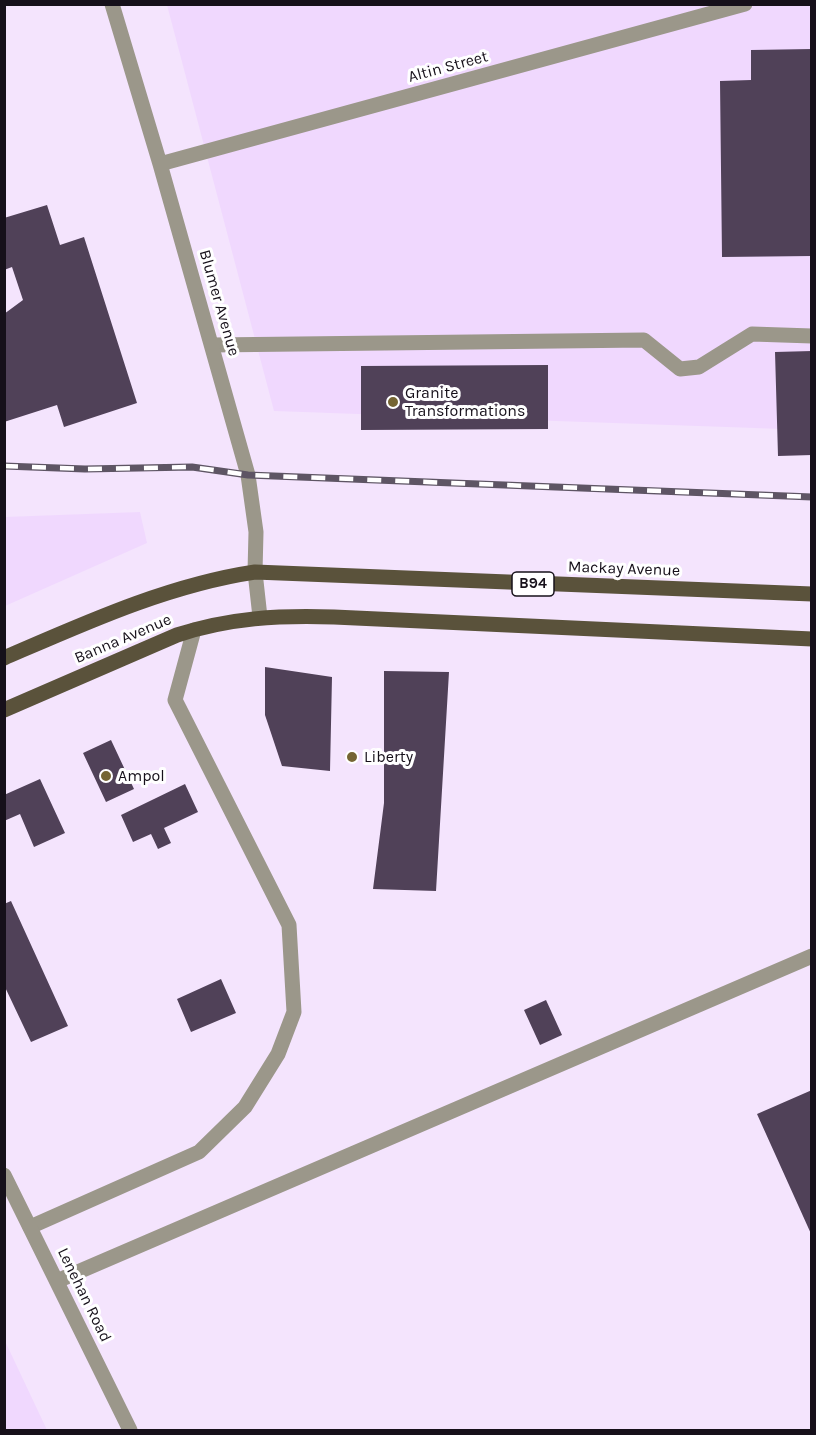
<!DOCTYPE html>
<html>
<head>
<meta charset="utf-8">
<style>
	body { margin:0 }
	#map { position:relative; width:816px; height:1435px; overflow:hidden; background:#f4e4fd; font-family:Karla,sans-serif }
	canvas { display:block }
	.frame { position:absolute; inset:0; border:6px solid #16101a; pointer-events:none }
</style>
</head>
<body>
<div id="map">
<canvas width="816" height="1435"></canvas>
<div class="frame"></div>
</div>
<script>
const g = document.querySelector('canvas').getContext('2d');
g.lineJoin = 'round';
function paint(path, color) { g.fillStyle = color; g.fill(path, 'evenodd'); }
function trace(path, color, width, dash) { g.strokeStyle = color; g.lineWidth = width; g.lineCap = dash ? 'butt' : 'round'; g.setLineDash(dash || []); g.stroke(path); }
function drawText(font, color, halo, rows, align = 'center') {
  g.font = font + ' Karla,sans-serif'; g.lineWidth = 6; g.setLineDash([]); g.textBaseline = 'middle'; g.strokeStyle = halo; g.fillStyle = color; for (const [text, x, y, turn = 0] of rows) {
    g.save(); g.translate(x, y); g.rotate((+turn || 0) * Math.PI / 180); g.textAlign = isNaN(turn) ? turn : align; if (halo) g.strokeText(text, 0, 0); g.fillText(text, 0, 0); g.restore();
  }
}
paint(new Path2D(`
	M167,5h644v425l-537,-19z
	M140,512l7,31 -142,63v-89z
	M4,1341h1l42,89h-42z`), '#f0d8fe');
paint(new Path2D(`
	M812,49v207l-90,1 -2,-176 31,-1v-30z
	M47,205l13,40 24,-8 53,166 -73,24 -7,-22 -53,17v-108l19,-14 -11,-33 -8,3v-52z
	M812,351v104l-34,1 -3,-104z
	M548,365v64l-187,1v-64z
	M265,667l67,10 -2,94 -48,-5 -17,-51z
	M384,671l65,1 -13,219 -63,-2 11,-86z
	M111,740l23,49 -28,13 -23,-49z
	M40,779l25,54 -31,14 -14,-33 -16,7v-26z
	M185,784l13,28 -34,16 7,15 -13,6 -7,-15 -18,8 -12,-27z
	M11,901l57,125 -37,16 -27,-57v-81z
	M221,979l15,34 -45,19 -14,-33z
	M546,1000l16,35 -22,10 -16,-35z
	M812,1090v146l-55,-122z`), '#504158');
trace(new Path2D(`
	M212,345l432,-5 36,29 19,-2 53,-33 60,2
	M30,1227l169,-75 46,-45 33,-53 16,-42 -5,-87 -114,-225 19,-70
	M57,1281l755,-325`), '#9b978a', 15);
trace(new Path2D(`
	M112,4l48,160 88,311 8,57 -1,40 5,45
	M160,164l585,-160
	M4,1175l126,255`), '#9b978a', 15);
trace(new Path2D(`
	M4,658c81,-35 164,-73 251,-86l557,22
	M4,710l173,-75c52,-17 102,-20 157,-18l478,22`), '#5a523b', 15);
const rail = new Path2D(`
	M4,466l81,3 107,-2 56,8 564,22`);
trace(rail, '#5e5564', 7);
trace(rail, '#fff', 4.5, [14]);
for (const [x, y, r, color] of [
	[393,402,6,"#756533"],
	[352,757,6,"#756533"],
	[106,776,6,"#756533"]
]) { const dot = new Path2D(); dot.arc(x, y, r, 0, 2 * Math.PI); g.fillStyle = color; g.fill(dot); trace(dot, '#fff', 2); }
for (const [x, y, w] of [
	[533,584,42]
]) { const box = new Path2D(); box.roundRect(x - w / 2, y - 12, w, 24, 4.5); g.fillStyle = '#fff'; g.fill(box); trace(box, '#16101a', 1.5); }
drawText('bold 15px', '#16101a', null, [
	["B94",533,584]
]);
drawText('16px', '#16101a', '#fff', [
	["Altin Street",448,67,-15],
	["Blumer Avenue",219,303,74],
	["Mackay Avenue",624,569,2],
	["Banna Avenue",123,639,-23],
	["Lenehan Road",84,1295,64]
]);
drawText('16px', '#16101a', '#fff', [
	["Granite",405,393],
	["Transformations",405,411],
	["Liberty",364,757],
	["Ampol",118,776]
], 'left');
</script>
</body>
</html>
